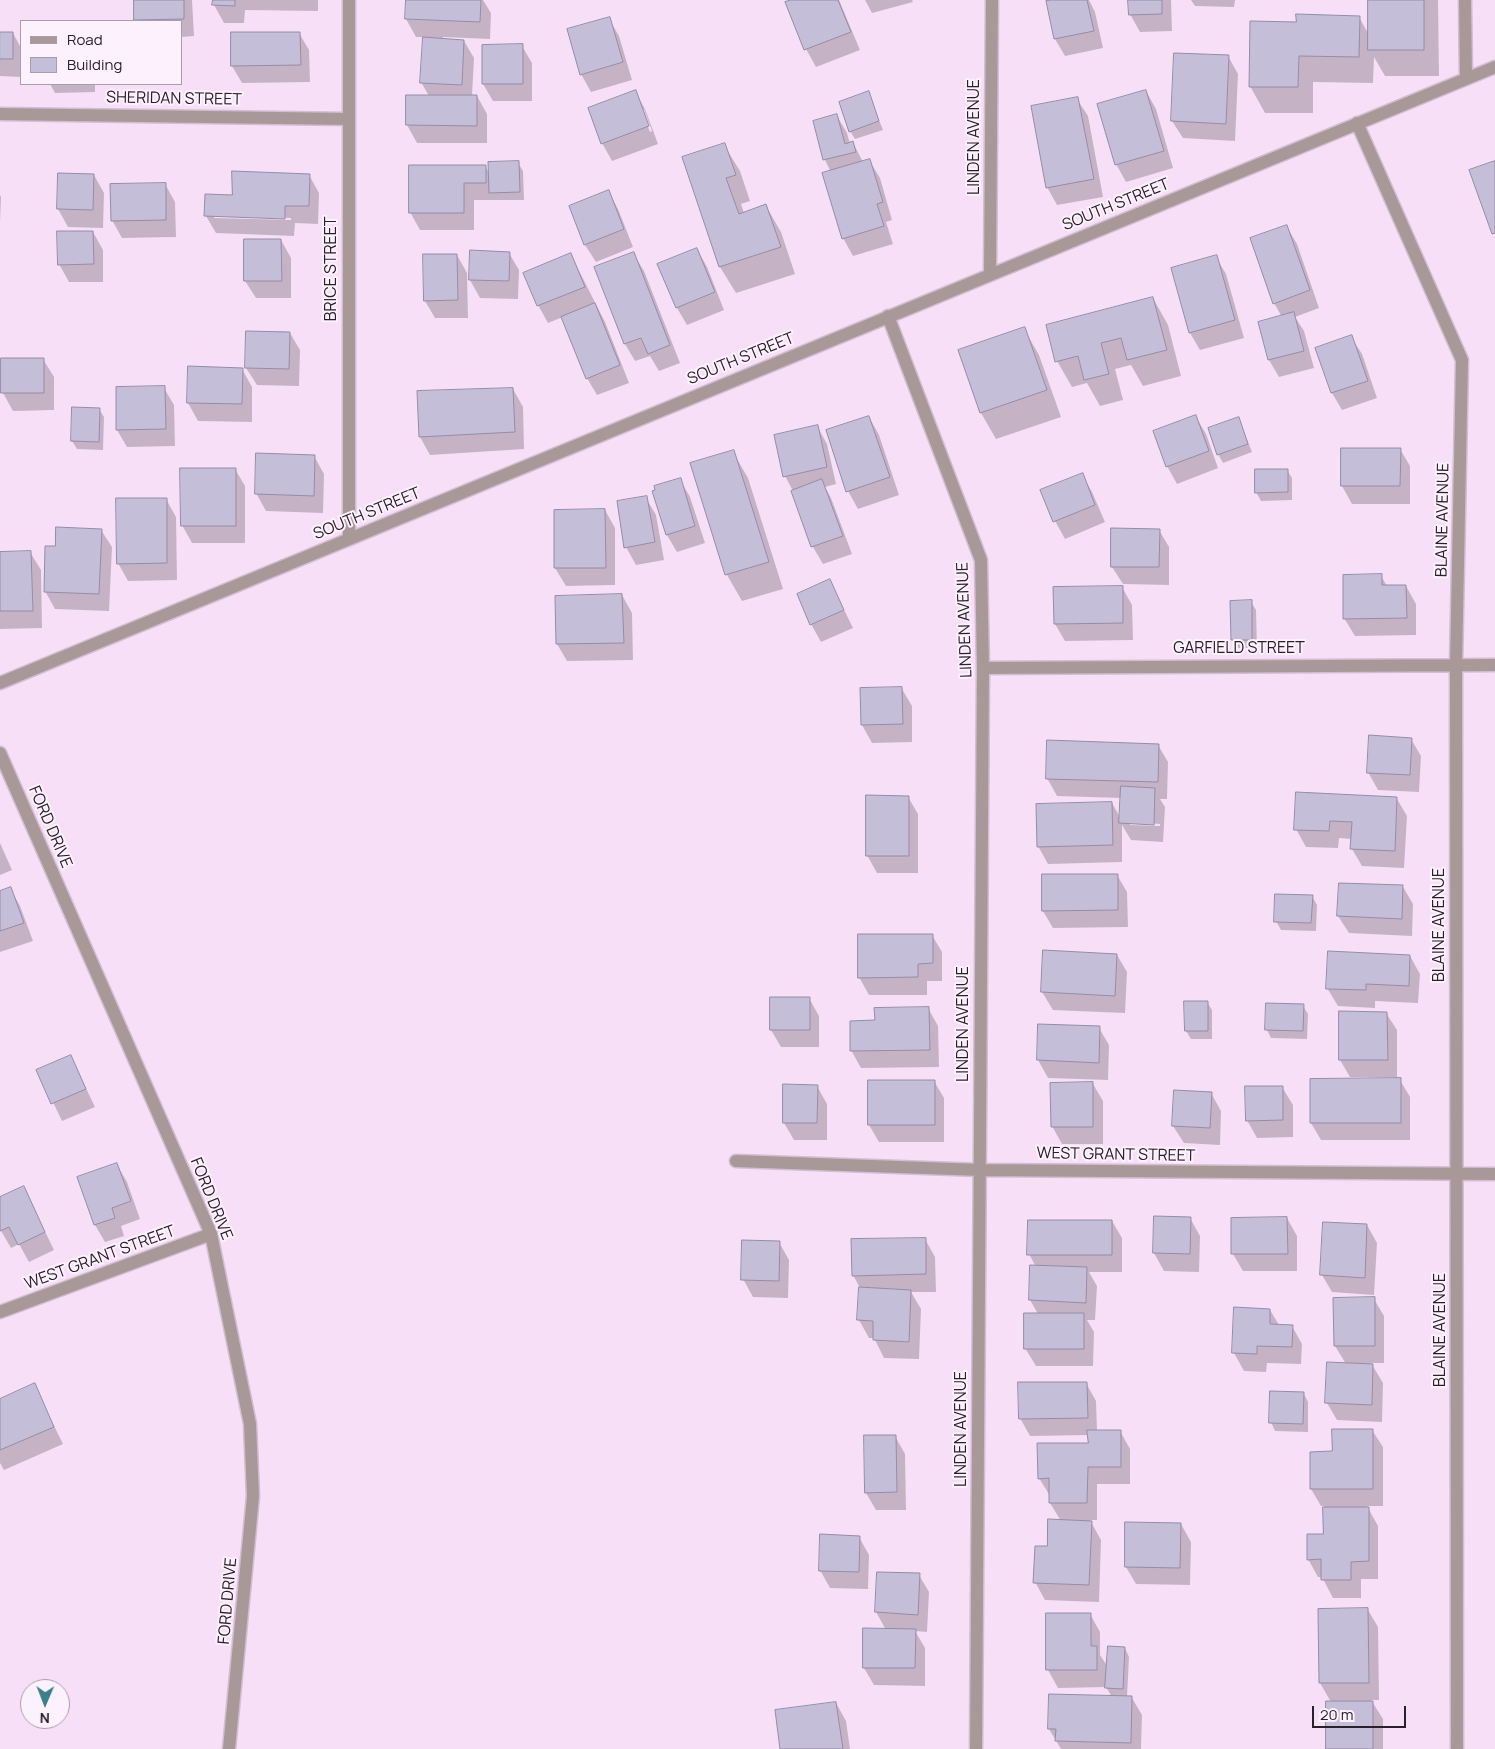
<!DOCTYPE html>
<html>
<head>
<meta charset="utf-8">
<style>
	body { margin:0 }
	#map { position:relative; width:1495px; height:1749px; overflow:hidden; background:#f7e0f7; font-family:Manrope,sans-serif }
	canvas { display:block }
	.legend { position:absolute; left:20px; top:20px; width:162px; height:65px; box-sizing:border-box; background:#fef1fe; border:1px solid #a99da9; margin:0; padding:6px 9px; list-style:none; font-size:15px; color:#292029 }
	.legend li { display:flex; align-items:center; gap:10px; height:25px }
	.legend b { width:25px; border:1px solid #a99da9 }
	.north { position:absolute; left:20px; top:1679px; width:50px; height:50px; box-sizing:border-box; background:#fef1fe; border:1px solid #a99da9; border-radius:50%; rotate:181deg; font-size:14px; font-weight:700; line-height:20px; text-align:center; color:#292029 }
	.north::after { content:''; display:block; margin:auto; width:18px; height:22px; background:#398089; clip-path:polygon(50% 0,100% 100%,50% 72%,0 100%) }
	.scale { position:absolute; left:1312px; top:1706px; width:94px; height:22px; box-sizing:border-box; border:2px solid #292029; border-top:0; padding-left:6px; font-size:15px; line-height:18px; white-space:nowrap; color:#292029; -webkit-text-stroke:4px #fef1fe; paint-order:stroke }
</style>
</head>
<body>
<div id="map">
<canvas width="1495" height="1749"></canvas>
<ul class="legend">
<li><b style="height:6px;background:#a89998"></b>Road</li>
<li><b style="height:14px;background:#c5bed8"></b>Building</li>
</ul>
<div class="north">N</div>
<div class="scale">20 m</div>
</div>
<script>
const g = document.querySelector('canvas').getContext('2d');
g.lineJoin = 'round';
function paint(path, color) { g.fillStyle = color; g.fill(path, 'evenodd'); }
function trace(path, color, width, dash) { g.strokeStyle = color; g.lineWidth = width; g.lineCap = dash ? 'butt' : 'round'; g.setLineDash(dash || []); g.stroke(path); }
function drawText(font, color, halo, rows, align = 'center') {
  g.font = font + ' Manrope,sans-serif'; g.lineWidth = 4; g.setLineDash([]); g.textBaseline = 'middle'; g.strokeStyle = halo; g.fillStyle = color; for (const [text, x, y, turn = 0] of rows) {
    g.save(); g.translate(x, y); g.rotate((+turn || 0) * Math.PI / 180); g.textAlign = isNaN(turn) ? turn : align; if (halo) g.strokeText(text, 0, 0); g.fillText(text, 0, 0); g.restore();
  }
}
paint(new Path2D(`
	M135,0h57l2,36 -13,1v-16h-45z
	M214,0h104v11l-73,-1 -1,13h-20l-10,-18z
	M407,0h76l8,13 -1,26 -47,-2v3l21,1 10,17 -2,38h5l10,18v29h-70l-10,-18v-29h22l-8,-14 3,-45h-8l-10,-18z
	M794,0h45l21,50 -44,17 -10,-18z
	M865,0h47l1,2 -41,11z
	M1058,0h31l6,12 8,36 -38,8 -10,-17z
	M1129,0h42l1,31 -32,1 -10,-18z
	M1191,0h44l-1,7 -39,-1z
	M1369,0h69l1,76h-54l-11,-19 -1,26 -60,-1v31h-48l-15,-27 47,-63 62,-6 10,18z
	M609,19l10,17 13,44 -41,12 -10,-18z
	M0,33h13l8,15v29l-21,-1z
	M299,33l10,17 1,32 -68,1 -10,-17z
	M522,46l10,17v38h-39l-10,-17z
	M1228,56l10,18 -3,67 -52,-3 -11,-17z
	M50,84h45v8l-40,1z
	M1146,91l10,18 17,59 -47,14 -10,-18z
	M635,92l10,17 13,35 -46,17 -10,-18zM641,109h3l8,22 -2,1z
	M868,93l15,37 -28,9 -5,-8z
	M1077,99l11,17 15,81 -46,8 -10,-18z
	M837,116l10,17 3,11 3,-1 10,19 6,-2 11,18 12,42 -6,2 7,22 -40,12 -10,-18 -12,-66 -6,-12 -10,-39z
	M724,145l16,26 10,30 -9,3 3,9 22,-7 15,26 14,42 -59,19 -16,-26 -37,-109z
	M518,163l5,8 1,29h-50v30h-54l-10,-18 75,-46 4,7z
	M94,175l10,18 -1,35 -35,-1 -10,-18z
	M309,175l10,18 -1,31 -23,-1 -1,13 -78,-3 -10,-17 27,-20zM214,215l77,3v2l-77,-2z
	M165,184l10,18 1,35 -54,1 -10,-18z
	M608,191l10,18 15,38 -37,15 -11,-17 -15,-39z
	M0,195l1,2 -1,26z
	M1287,227l10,17 22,64 -24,9 9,14 10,37 -35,9 -10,-17 13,-43 -8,-14z
	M93,232l10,18v32h-34l-10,-18z
	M281,240l10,18v40h-35l-11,-17z
	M697,249l10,18 17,43 -37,15 -10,-17 -18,-44z
	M509,253l10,17 -1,29 -38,-1 -10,-18z
	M633,253l11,18 36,92 -21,8 -9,-15 -15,5 -10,-17z
	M457,255l10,18 1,45h-33l-10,-17z
	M571,255l34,67 24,61 -32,12 -10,-17 -24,-61 -15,6 -10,-18z
	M1216,257l10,17 18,64 -44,12 -10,-17z
	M1153,298l15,27 13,51 -38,10 -12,-21 -16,4 8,31 -23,6 -13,-23 -15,4 -15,-26z
	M1024,329l15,26 22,62 -65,22 -15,-26z
	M290,333l10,17 -1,36 -42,-1 -11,-17z
	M1351,337l11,17 15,44 -35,12 -10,-17z
	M43,359l11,18v33l-41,1 -10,-18v-33z
	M189,368l53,1 10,18v35l-54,-1 -10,-18z
	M164,388l10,17 1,41 -48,1 -10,-17z
	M513,389l10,18 1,42 -94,6 -10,-18 -1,-45z
	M99,409l5,8 -1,33 -26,-1 -5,-8z
	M869,417l10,18 20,60 -41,14 -10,-18z
	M1196,417l10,17 12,34 -41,16 -10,-18z
	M1239,419l13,33 -29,11 -5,-9z
	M817,426l10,18 9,40 -11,3 6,11 21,56 -29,10 -10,-17 -20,-56 -8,-15z
	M1400,449l10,17v38h-58l-10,-18z
	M733,452l15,26 35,111 -41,12 -15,-26 -35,-111z
	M314,456l10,18 -1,39 -57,-2 -10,-18z
	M235,469l10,17v57h-53l-10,-18z
	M1287,470l5,8v22l-31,1 -5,-9z
	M1082,474l10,18 13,30 -40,17 -10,-18z
	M680,480l10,17 15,46 -28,9 -10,-17 -14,-44z
	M646,498l10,17 8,45 -28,5 -10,-18z
	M166,499l10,18 1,63 -49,1 -10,-18z
	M605,510l10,18v57l-49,1 -11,-18z
	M101,530l11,17 -3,64 -54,-2 -10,-18 11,-44z
	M1159,530l10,17v38l-46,-1 -11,-17z
	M30,552l11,18 1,58 -42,1v-76z
	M1381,576l6,10h19l10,18v31l-61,1 -11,-18z
	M830,581l23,47 -32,14 -10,-18z
	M1122,587l10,18 1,35 -68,1 -10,-17z
	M622,595l10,18 1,47 -66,1 -10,-17z
	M1251,602l5,8 1,38h-20l-5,-8z
	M902,689l10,17v36l-40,1 -10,-18z
	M1411,739l10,17 -2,36 -41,-2 -10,-18z
	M1158,745l10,17 -1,37h-7l5,8 -2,35 -32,-2 -9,-15v37l-74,2 -10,-18 74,-43 9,16 1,-21 -65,-2 -10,-18zM1130,822l30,2v2l-30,-1z
	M908,797l10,17v59h-41l-10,-18z
	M1397,799l10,17 -3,52 -42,-2 -10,-17v-10l-13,-1 -1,10 -32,-1 -10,-18z
	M0,843l12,27 -12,5z
	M1117,875l10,17 1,35 -75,1 -10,-17z
	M1403,887l10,17 -1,32 -63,-3 -11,-17z
	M10,888l10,18 13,35 -33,11v-60z
	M1312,896l5,9 -1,26 -35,-1 -5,-9z
	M932,935l10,17v29h-15v14h-58l-10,-18z
	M1044,951l73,4 10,17 -2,41 -72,-3 -11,-18z
	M1410,956l10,18 -2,29 -43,-2v7l-37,-2 -11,-18z
	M809,998l10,18v31h-38l-10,-17z
	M1207,1002l5,8v29h-21l-5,-8z
	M1303,1006l5,8 -1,25 -36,-1 -4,-8z
	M928,1008l10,18 1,41 -78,1 -10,-18 25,-28z
	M1386,1013l11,17v47h-47l-10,-17z
	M1039,1025l60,3 10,17 -1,35 -60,-2 -10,-18z
	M71,1057l24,50 -33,14 -24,-50z
	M1400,1080l10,17v43h-89l-10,-17z
	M934,1081l10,17v44h-65l-10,-17z
	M1093,1084l10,17v43h-41l-10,-18z
	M817,1086l10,18v36h-33l-10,-17z
	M1282,1087l11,18v32l-36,1 -10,-18z
	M1211,1093l10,18 -1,34 -36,-2 -11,-17z
	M117,1165l10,17 13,37 -19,7 3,10 -19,6 -10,-17 -16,-47z
	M24,1188l30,62 -25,12 -10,-18 -8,4 -11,-19v-31z
	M1190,1218l10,18 -1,36 -35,-1 -10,-18z
	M1287,1218l10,18v35h-54l-10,-17z
	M1112,1221l10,17v34h-33l8,14 -2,34h-8l7,12 -1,34h-57l-11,-18 13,-34 -8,-14 6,-33 -7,-13z
	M1367,1225l10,18 -3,52 -42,-3 -10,-17z
	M925,1239l10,18 1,35h-25l10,17 -2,50 -35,-1 -10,-20h-5l-10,-18 1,-32 -7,-13z
	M779,1242l10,18 -1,38 -35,-1 -10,-18z
	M1374,1299l10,17v47h-13l12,20 -1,39 -45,-2 -10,-17 19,-39 -11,-18z
	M1235,1309l35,1 9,15 13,1 10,18 -1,20 -34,-1 -1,9 -22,-1 -10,-18z
	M1086,1383l10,18 1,30h23l10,18v35h-33v36h-7l11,20 -2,62 -54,-2 -10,-18 26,-61 -11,-18v-7l-11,-18 50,-34v-9l-59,1 -10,-18z
	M34,1385l29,59 -59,26 -4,-7v-63z
	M1304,1394l4,8v30l-33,-1 -4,-9z
	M1372,1430l11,17v59h-16l11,20v53h-17v19h-28l-11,-21h-4l-10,-18 16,-24v-29h-3l-10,-17z
	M895,1436l10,18 1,56h-30l-10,-17z
	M1181,1524l10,18 -1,43 -54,-1 -10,-17z
	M859,1537l10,18 -1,34 -38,-1 -10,-18z
	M919,1575l10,17 -2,40 -12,-1 10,17v38l-51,-1 -10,-17 22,-38 -10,-18z
	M1319,1610h49l10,17 1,73h-8l12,19v30h-56l4,-47 -11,-19z
	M1090,1614l10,18v23l8,12 17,-19 4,9 -2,40 5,1 10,17 -1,34h-80l-12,-20 63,-32 -6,-10 -48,1 -10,-18z
	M836,1703l10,18 4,28h-68z`), '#0003');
const building = new Path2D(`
	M134,0h50v19l-50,1z
	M213,0h22v6l-23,-1z
	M406,0h75l-1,22 -75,-3z
	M791,0h47l13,32 -47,18 -19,-48z
	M1052,0h35l7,31 -40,8 -8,-38z
	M1128,0h34v14l-33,1z
	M1368,0h56v50h-56z
	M1296,14l64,2 -1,41 -60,-1 -1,31h-49l1,-66 46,1z
	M610,17l13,45 -43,13 -13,-46z
	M0,32h13v27h-13z
	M231,32h69l1,33 -70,1z
	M423,37l41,3 -2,45 -42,-2z
	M523,44v40h-41v-39z
	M1174,53l55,2 -3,69 -55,-3z
	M636,90l13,36 -48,18 -13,-36z
	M1146,90l18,61 -49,14 -18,-61z
	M869,91l10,30 -30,11 -10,-30z
	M406,95h71v31l-71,-1z
	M1078,97l16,82 -48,9 -15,-82z
	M837,114l8,30 8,-3 3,11 -33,8 -10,-39z
	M725,143l11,32 -10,3 13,36 27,-10 15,43 -62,20 -37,-110z
	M870,159l13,43 -6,2 7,22 -42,13 -20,-66z
	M519,161l1,31 -31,1 -1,-31z
	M1495,161v72l-3,1 -23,-64z
	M409,165h77v18h-22v30h-55z
	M232,171l78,3 -1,32h-24v13l-81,-3 1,-22 27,1z
	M58,173l36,1 -1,36 -36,-1z
	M166,183v37l-55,1 -1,-37z
	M609,190l15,39 -40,16 -15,-39z
	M1287,225l23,65 -37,14 -23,-66z
	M57,231h36l1,33 -36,1z
	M244,239h37l1,42h-38z
	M697,248l18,44 -39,16 -19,-44z
	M470,250l40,2 -1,29 -40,-1z
	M634,252l36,93 -22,9 -7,-16 -17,6 -30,-77z
	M571,253l14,34 -48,19 -14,-33z
	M423,254h34l1,46 -34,1z
	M1217,255l18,65 -46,13 -18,-65z
	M1153,297l14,53 -40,10 -6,-22 -20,5 8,31 -25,6 -6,-24 -23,6 -9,-37z
	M595,303l25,62 -34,14 -25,-62z
	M1294,312l10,39 -36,9 -10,-38z
	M1025,327l22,63 -67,23 -22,-63z
	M246,331l44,1 -1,37 -44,-1z
	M1352,335l16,46 -37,12 -16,-45z
	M1,358h43v35h-43z
	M188,366l55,2 -1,36 -55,-1z
	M165,386l1,43 -50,1v-43z
	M513,388l2,44 -96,5 -2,-46z
	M72,407l28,1 -1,34 -28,-1z
	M1196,415l13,36 -43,16 -13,-36z
	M869,416l21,61 -44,15 -20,-62z
	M1239,417l9,27 -31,11 -9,-27z
	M818,425l9,42 -44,10 -9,-42z
	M1341,448h60l-1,38h-59z
	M734,450l35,112 -44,13 -35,-112z
	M256,453l59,2 -1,41 -59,-2z
	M180,468h56v58h-55z
	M1255,469h33v23l-33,1z
	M1083,473l12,32 -42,17 -13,-32z
	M681,478l14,48 -29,9 -14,-44 3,-1 -1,-4z
	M822,479l21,57 -32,11 -20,-56z
	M647,496l8,46 -31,6 -7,-47z
	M116,498h51v65l-50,1z
	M605,509l1,59h-52v-58z
	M56,527l46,2 -3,65 -55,-2 1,-46h10z
	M1111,528l49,1 -1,38h-48z
	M31,551l2,60h-33v-59z
	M1382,574v11h24l1,33 -64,1v-44z
	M830,579l14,31 -34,15 -13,-31z
	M1123,586v37l-69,1 -1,-37z
	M622,594l2,49 -68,1 -1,-48z
	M1252,600v40h-21l-1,-39z
	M902,687l1,37 -42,1 -1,-37z
	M1369,735l43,3 -2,37 -43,-2z
	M1047,740l112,4 -1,38 -112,-3z
	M1121,786l34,2 -1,37 -35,-2z
	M1296,792l101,5 -2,54 -45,-2 2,-27 -22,-1 -1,10 -35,-1z
	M866,795l43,1v60h-43z
	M1112,802l1,43 -76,2 -1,-43z
	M1042,874h76v36l-76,1z
	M1339,883l64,2 -1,34 -65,-3z
	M11,887l13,36 -24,8v-40z
	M1275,894l38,1 -2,28 -37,-1z
	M858,934h75v29l-15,1v13l-60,1z
	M1043,950l74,4 -2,42 -74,-4z
	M1328,951l82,4 -1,31 -43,-2v6l-40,-1z
	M770,997h40v33h-40z
	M1184,1001h24v30h-23z
	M1266,1003l38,1 -1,27 -38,-1z
	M929,1007l1,43 -80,1v-30l25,-1 -1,-12z
	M1339,1011l48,1 1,48h-49z
	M1038,1024l62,2 -1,37 -62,-3z
	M71,1055l15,34 -35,15 -15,-34z
	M1401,1078v45h-91v-44z
	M868,1080h67v45h-67z
	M1093,1082v45h-42l-1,-44z
	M783,1084l35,1 -1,38h-34z
	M1245,1086h38v34l-37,1z
	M1174,1090l38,2 -2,36 -38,-2z
	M117,1163l14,38 -19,7 3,10 -21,7 -17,-48z
	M24,1186l21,46 -27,13 -9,-18 -9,4v-34z
	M1154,1216l37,1 -1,37 -37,-1z
	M1287,1217l1,37h-57v-36z
	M1028,1220h84v35h-85z
	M1323,1222l44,2 -2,54 -45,-3z
	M926,1238v36l-74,2 -1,-37z
	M742,1240l38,1 -1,40 -38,-1z
	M1030,1265l57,2 -1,36 -57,-3z
	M859,1287l52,3 -2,52 -36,-2v-19l-16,-1z
	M1375,1297v49h-41l-1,-48z
	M1234,1307l36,2v15l23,1 -1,22 -35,-1v8l-25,-1z
	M1024,1313h60v36h-60z
	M1327,1362l46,2 -1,41 -47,-2z
	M1018,1382h69l1,36 -69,1z
	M35,1383l19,44 -54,23v-51z
	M1270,1391l34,1 -1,32 -34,-1z
	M1332,1429h41v60h-63v-37l22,-1z
	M1087,1430h34v37h-33l-1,36h-38v-25l-11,1 -1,-36h51z
	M864,1435h32l1,57 -32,1z
	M1323,1507h46v54l-18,1v18h-30v-21l-14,1v-26h16z
	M1048,1519l44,2 -3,64 -56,-2 2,-37h12z
	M1125,1522l56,1 -1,45 -55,-1z
	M820,1534l40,2 -1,36 -40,-1z
	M877,1572l43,1 -2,42 -43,-3z
	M1368,1608l1,75h-50l-1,-74z
	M1046,1613h45v33h6v24h-51z
	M863,1628l53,1 -1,39h-52z
	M1108,1646l17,1 -2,42 -18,-1z
	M1049,1694l83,2 -1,47 -76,-2 1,-12h-8z
	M1326,1701h47v48h-47z
	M836,1702l7,47h-63l-5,-39z`);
paint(building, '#c5bed8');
trace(building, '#948ca6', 1);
const minor = new Path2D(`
	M1465,0l1,79
	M0,114l348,5
	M1357,123l105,237 -6,305 1,1084
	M990,275l2,-275
	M888,316l93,244 2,108 -7,1081
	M349,539v-539
	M983,668l512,-3
	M0,683l1495,-616
	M0,753l211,481 39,190 3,72 -24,253
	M736,1161l244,9 515,4
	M0,1312l211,-78`);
trace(minor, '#d2bdd2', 15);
trace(minor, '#a89998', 12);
drawText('16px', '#292029', '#fef1fe', [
	["SHERIDAN STREET",174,99,1],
	["LINDEN AVENUE",975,137,-90],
	["SOUTH STREET",1116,205,-22],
	["BRICE STREET",332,269,-90],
	["SOUTH STREET",741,359,-22],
	["SOUTH STREET",367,514,-22],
	["BLAINE AVENUE",1443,520,-89],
	["LINDEN AVENUE",965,620,-92],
	["GARFIELD STREET",1239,649],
	["FORD DRIVE",50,827,67],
	["BLAINE AVENUE",1440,925,-90],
	["LINDEN AVENUE",964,1024,-90],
	["WEST GRANT STREET",1116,1155,1],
	["FORD DRIVE",211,1199,68],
	["WEST GRANT STREET",100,1258,-20],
	["BLAINE AVENUE",1441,1330,-90],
	["LINDEN AVENUE",962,1429,-90],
	["FORD DRIVE",228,1601,-85]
]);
</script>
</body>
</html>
